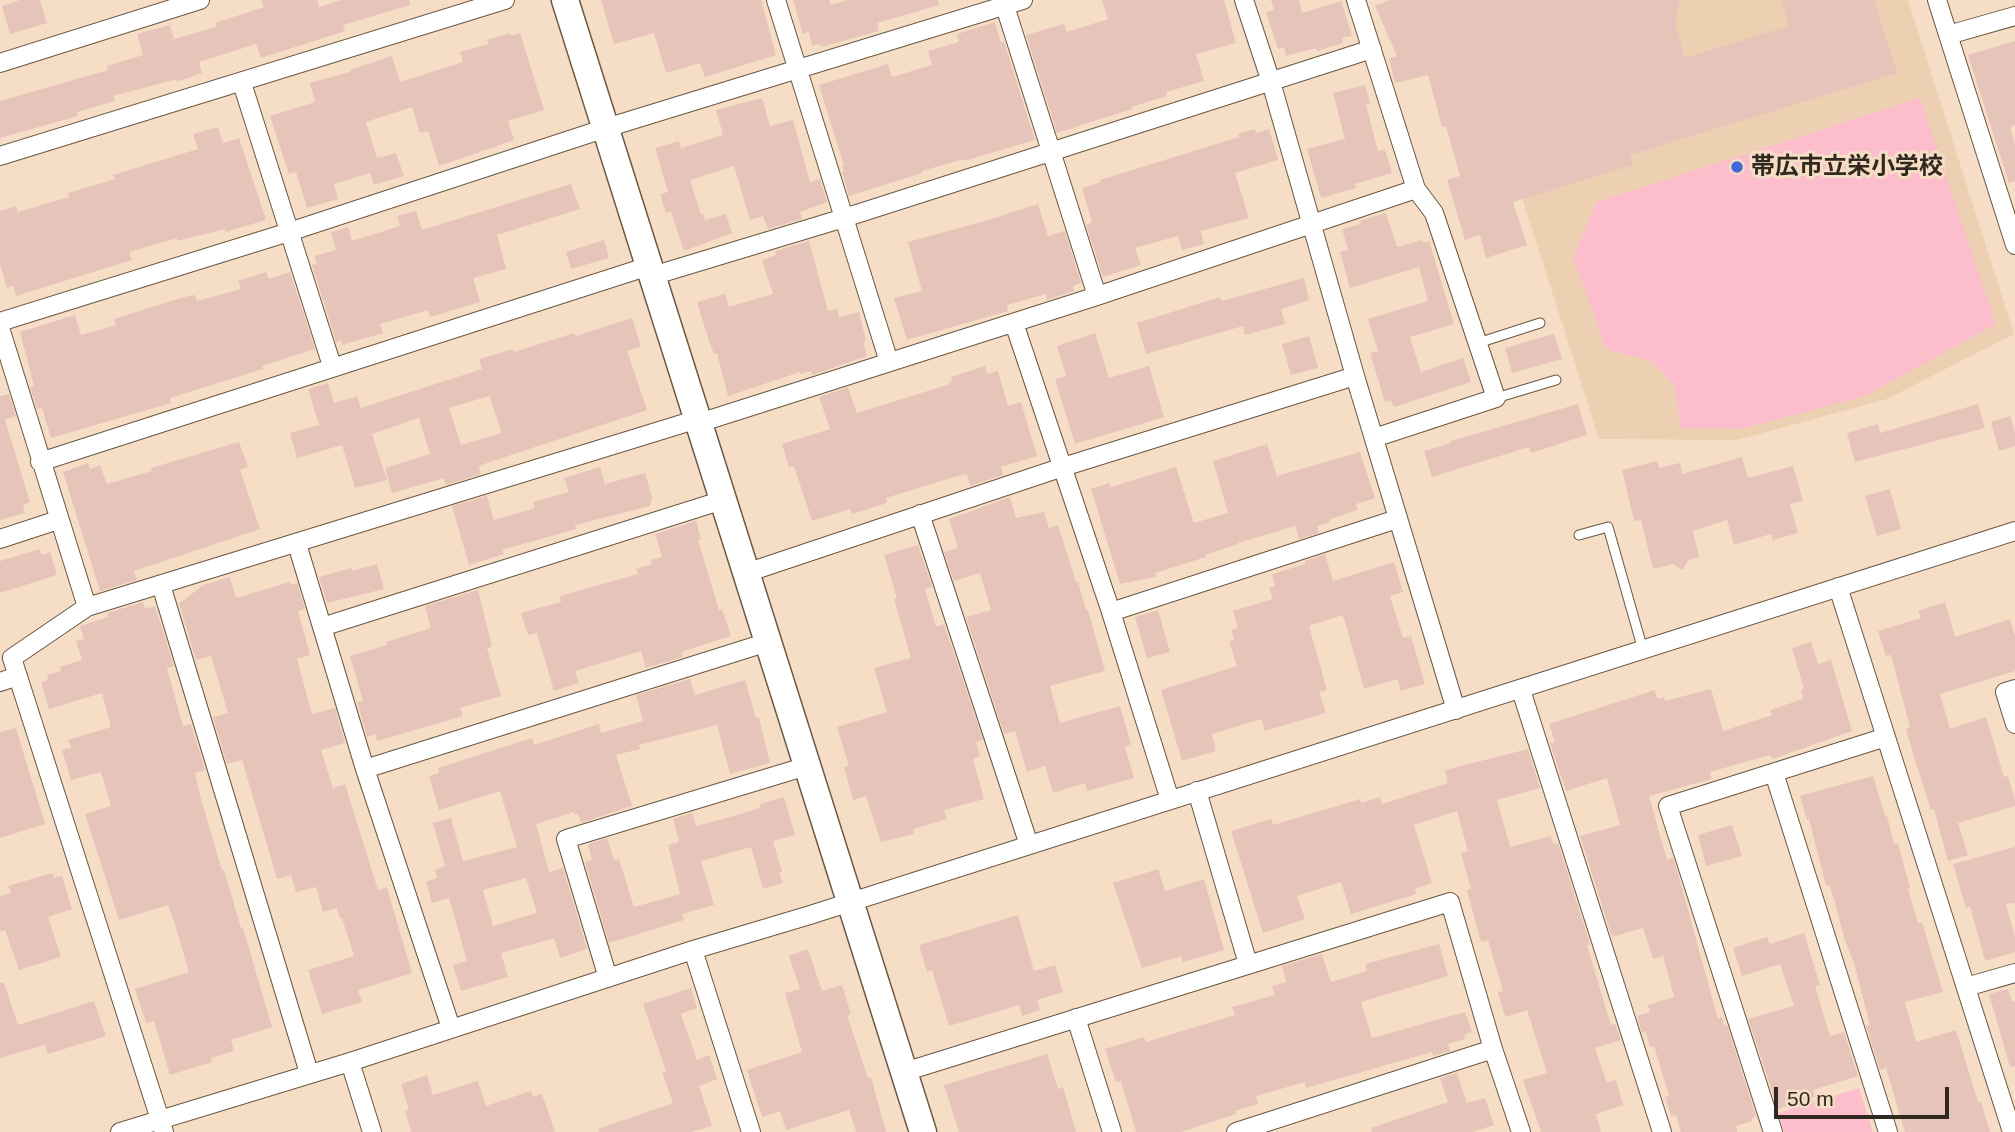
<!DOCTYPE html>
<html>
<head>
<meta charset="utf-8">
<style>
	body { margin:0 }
	#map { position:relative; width:2015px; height:1132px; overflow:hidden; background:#f6dec6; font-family:Arial,sans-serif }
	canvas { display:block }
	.scale { position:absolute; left:1774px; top:1087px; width:175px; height:32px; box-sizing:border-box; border:4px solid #31281f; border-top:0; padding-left:9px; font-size:21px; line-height:24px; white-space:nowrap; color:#31281f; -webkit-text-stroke:5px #f6dec6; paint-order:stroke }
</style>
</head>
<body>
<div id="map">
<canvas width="2015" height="1132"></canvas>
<div class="scale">50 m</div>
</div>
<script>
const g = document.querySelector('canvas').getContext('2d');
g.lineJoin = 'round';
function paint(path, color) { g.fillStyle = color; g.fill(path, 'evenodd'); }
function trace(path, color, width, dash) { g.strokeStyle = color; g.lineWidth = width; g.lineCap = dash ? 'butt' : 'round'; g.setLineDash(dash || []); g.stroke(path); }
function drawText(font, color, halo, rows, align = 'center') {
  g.font = font + ' Arial,"Noto Sans JP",sans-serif'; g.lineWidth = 6; g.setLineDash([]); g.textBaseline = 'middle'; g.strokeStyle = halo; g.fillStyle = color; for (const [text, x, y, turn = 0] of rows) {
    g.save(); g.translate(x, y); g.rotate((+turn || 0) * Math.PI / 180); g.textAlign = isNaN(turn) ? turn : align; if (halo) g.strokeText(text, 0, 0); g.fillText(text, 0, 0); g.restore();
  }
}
paint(new Path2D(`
	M1459,0h449l106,334 -127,65 -150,41 -138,-1z`), '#edd0b2');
paint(new Path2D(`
	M1920,98l76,226 -131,72 -124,33 -60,-1 -7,-43 -23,-24 -45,-12 -33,-92 24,-55z
	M1859,1088l14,44h-89l-6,-19z`), '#fcbdcc');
paint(new Path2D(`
	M20,0h20l7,23 -37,11 -8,-28z
	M261,0h56l2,7 22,-7h68l1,5 -67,20 2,6 -84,27 -5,-14 -57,18 3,11 -25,9v-3l-64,17 2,5 -38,11 1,4 -78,22v-37l108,-31 -1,-4 36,-11 -6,-21 33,-9 4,14 42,-12 -1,-4 49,-16z
	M601,0h160l15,55 -71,22 -5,-14 -34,10 -12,-40 -40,11z
	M793,0h36l2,5 16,-5h91l1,5 -62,18 2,8 -58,16 -1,-3 -8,2 -3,-14 -6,2z
	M1102,0h122l12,43 -40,11 8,27 -38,11 1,4 -36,11 1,2 -75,24 -31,-98 38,-11 3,8 41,-13z
	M1271,0h28l3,13 39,-12 11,35 -10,2 1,5 -26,8 -1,-3 -30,8 -2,-9 -6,2 -12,-37 8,-2z
	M1389,0h291l-5,25 10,33 104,-32 -8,-26h93l23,73 -267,82 3,10 -120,37 14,43 -41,13 -6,-23 -15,5 -18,-60 13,-4 -14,-50 -4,1 -14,-52 -33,8 -6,-24 8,-3 -22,-50z
	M995,22l6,21 3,-1 31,98 -71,21v-2l-42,12v2l-73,23 -7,-24 2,-1 -2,-5h2l-25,-81 69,-21 4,13 40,-12 -4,-14 31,-9 -2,-8z
	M510,33l1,3 9,-3 24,77 -36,11 6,19 -75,26 -11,-35 -8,2 -8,-26 -46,15 11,36 19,-5 8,23 -30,9 -4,-12 -36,11 4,15 -31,9 -11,-36 -7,2 -19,-58 45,-14 -5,-19 40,-11v-2l42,-14 8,26 63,-20 -3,-10 29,-8 -2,-4z
	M2015,41v84l-5,2 5,18v36l-6,2 -41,-128z
	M1365,85l5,18 -4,2 12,46 7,-2 7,24 -37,11 1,4 -35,10 -14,-49 38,-10 -12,-46z
	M762,98l8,28 23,-6 17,62 10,-3 7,23 -27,10 2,7 -34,10 -5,-13 -13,4 -16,-54 -44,14 11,34 2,-1 2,7 21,-6 6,19 -48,18 -13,-39 -5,1 -6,-19 8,-2 -13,-44 24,-7 2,7 42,-13 -7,-25z
	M218,127l5,16 16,-5 27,82 -41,12v-3l-48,12v-3l-48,14 3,8 -116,36 -3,-10 -6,2 -7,-24v-53l16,-5 2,6 51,-15 -1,-4 47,-14 -2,-4 85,-26 -5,-15z
	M1255,129l1,4 13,-4 9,31 -43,13 14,45 -48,13 3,13 -22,6 -4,-14 -43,12 6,17 -38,12 -17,-52 6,-3 -10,-34 19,-6 -1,-2 139,-43 -1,-3z
	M571,184l9,25 -83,26 9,34 -33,9 7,24 -50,15 -2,-7 -48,14 3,9 -41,12 -1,-5 -5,2 -24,-77 5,-2 -3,-7 22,-6 -5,-18 17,-5 4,14 48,-15 -3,-10 19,-5 6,19z
	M1038,204l10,32 17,-5 16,52 -8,3 1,5 -27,9 -1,-6 -39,11 1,6 -101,29 -13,-42 28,-7 -14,-49 77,-21z
	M1386,213l11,34 26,-7v3l6,-2 25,83 -44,13 11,35 42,-14 8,24 -77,25 -3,-7 -6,2 -15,-49 8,-2 -10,-32 60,-18 -9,-34 -69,21 -10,-36 8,-2 -6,-21 19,-5 -1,-3z
	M604,240l5,18 -38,11 -5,-17z
	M809,241l19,70 9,-2 2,8 20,-5 7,29 -3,1 4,14 -55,19 -1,-4 -10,3 -1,-2 -72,24 -11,-43 -3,1 -5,-13 -12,-39 28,-8 4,13 44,-13 -11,-34 14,-5 -1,-4z
	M266,272l3,7 21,-7 25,77 -53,17 1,3 -93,29 1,5 -120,35 -9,-30 -5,1 -7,-22 4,-1 -14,-54 55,-17 6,20 35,-10 -2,-6 70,-22 11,-2 2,6 44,-12 -3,-8z
	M1304,278l5,22 -28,9 4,15 -40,11 -2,-9 -97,28 -9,-31 83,-26 2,4z
	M632,318l9,28 -14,5 20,59 -166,55 -2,2 2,7 -35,11 -2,-7 -52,15 -7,-25 45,-14 -11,-36 -47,16 15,46 -32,8 -13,-43 -45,13 -7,-25 29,-8 -11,-36 20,-6 6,20 23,-7 4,12 121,-39 -3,-10 34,-10 1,3 60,-19 2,3zM489,396l13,37 -41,12 -12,-37z
	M1095,333l14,45 40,-12 15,51 -89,27 -20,-65 11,-3 -9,-30z
	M1554,334l8,25 -50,14 -7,-25z
	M1309,336l9,32 -27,7 -9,-31z
	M985,366l2,8 11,-3 10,35 13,-4 16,54 -36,11 2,8 -33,11 -3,-12 -13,3 -68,21 1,5 -35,11 -2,-5 -38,12 -18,-55 -5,2 -7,-24 48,-15 -11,-32 29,-10 9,26 93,-29 -1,-2 3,-1 -1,-4z
	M9,394l7,22 -11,4 25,82 -7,3 2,8 -25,7v-124z
	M1578,404l9,31 -56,18 -2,-6 -97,30 -8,-26 27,-8v-2z
	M1978,404l7,24 -130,34 -8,-29 31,-9 2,9z
	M2010,416l5,16v14l-16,5 -8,-29z
	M239,442l9,25 -8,3 20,59 -126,42 3,9 -37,11 -37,-119 25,-9 2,6 10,-4 7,19 45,-13 -1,-3z
	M1267,444l10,32 83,-24 15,46 -19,6 2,6 -28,9v3l-13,4 2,7 -20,6 -4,-13 -57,17v1l-33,11 1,2 -51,16 1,4 -36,7 -29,-95 18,-6 2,4 65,-20 18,56 34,-10 -15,-52z
	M1742,457l6,21 45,-12 10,35 -13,3 8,29 -25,7 -2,-6 -37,11 -7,-25 -34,11 6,26 -11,3 -5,10 -10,-6 -20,5 -12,-49 -7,1 -12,-51 35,-9 2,7 21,-5 2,11z
	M600,467l5,17 40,-11 7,24 -2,9 -75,19 1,4 -74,21 2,4 -35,11 -17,-59 35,-10 7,24 41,-12 -2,-6 36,-10 -5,-14z
	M1890,489l11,40 -24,7 -12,-40z
	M1010,497l6,21 28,-6 5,16 9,-3 18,57h2l8,28h2l17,61 -55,15 10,37 60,-17 11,38 -6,3 9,31 -47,13 -2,-8 -32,10 -8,-27 -18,6 -12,-41 -11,3 -38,-117 25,-7 -11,-37 -26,8 -10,-29 14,-4 -9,-29z
	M696,521l5,18 -3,1 21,70 3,-1 9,27 -50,16 2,5 -37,11 -5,-17 -66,20 4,12 -25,8 -17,-58 -9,2 -7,-22 40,-11 -1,-6 78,-22 -2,-5 16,-5 -1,-4 11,-3 -7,-23z
	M918,545l14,42 -7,2 11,38 8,-3 39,116 -7,2 4,14 -7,3 11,40 -40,11 3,9 -34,10 1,5 -33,8 -15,-46 -13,4 -9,-33 5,-1 -12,-39 50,-15 -13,-44 37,-10 -17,-59 3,-1 -13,-43z
	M40,549l2,6 8,-3 7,23 -57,18v-32z
	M1325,554l8,27 61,-19 9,30 -13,4 13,42 8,-2 14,48 -24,7 -4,-12 -33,10 -21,-74 -34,11 18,64 -8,2 7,21 -61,18 -4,-12 -49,15 4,17 -34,10 -21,-71 76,-24 -8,-25 5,-1 -3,-10 7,-2 -5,-17 40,-12 -4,-11 6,-2 -3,-12 33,-10v-3z
	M377,564l7,25 -57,14 -8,-26 32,-9 1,3z
	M230,577l6,21 54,-16 1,3 6,-2 8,26 -7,2 12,44 -13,4 15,55 23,-6 10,35 -24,7 12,38 12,-4 33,106 9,-2 25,85 -54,17 4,12 -40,12 -14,-44 46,-14 -12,-38 -2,1 -3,-11 -14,4 -7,-25 -20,5 -5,-17 -14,4 -35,-119 -15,4 -14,-47 15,-4 -17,-57 -15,4 -17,-56 24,-19z
	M478,590l14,57 -5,1 14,48 -41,12 3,8 -86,25 -2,-7 -8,3 -10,-35 6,-1 -13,-45 37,-11 -1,-3 45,-14 -6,-22z
	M143,602l2,7 10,-3 19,60 -7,2 16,58 8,-2 14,46 -10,3 5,22 22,76 2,-1 17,58h2l29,99 -41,13 3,11 -23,7 1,4 -42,13 -16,-54 -8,2 -11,-34 54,-17 -16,-54 -5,-13 -49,15 -34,-106 26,-8 -10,-34 -30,8 -9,-30 9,-2 -3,-8 43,-13 -9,-34 -53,16 -8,-27 7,-2 -1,-5 14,-4 -1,-4 22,-7 -6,-19 8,-2 -4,-13 28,-9 -1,-4z
	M1945,602l10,35 55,-18 5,17v35l-75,23 10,35 36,-12 18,60 4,-1 7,24v6l-57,17 10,32 -20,6 -14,-52 -3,1 -17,-53 -8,-28 4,-2 -19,-72 -5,1 -8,-25 43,-13 -3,-7z
	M1158,610l12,42 -23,6 -12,-41z
	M1811,642l7,22 13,-4 21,71 -80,28 -2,-4 -60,17 2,7 -63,17 18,64 6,-2 4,12 41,149 4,-2 2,9 3,-1 29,91 -5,2 1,3 -16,5 1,6h-56l-5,-17 -5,1 -6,-19 4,-1 -15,-50 -4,1 -4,-15 -4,1 -5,-17 13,-4 -2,-7 26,-8 -11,-41 -10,3 -10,-31 -31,9 -32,-101 40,-11 -13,-47 -41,13 -16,-48 5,-1 -6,-18 106,-34 2,9 7,-2 1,4 46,-12 12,42 49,-16 -2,-5 33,-11 -2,-9 3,-1 -12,-41z
	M690,679l5,16 50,-15 11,38 3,-1 11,46 -40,11 -13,-49 -78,20 1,4 -24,6 16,51 -51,17 -3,-9 -4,1v-3l-38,12 13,48 14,-4 24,81 -27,9 -6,-20 -53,15 7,24 -47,14 -8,-26 14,-4 -18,-63 -17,5 -6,-21 11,-4 -2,-8 10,-4 -12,-43 18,-5 12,43 54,-14 -17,-56 -61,19 -10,-34 10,-3 -1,-5 94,-30 2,7 65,-21 2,9 42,-12 -7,-26zM526,878l11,35 -44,13 -10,-36z
	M16,728l29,96 -45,14v-106z
	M1528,749l12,39 -43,12 13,47 41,-11 2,8 5,-1 32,101 -3,1 24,80 4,-1 6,16 -26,8 12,35 9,-3 7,25 -27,9 5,18h-60l-18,-52 24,-7 -20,-63 -22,7 -7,-25 5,-1 -15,-51 -7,2 -14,-52 4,-1 -10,-36 7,-2 -11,-40 -43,14 18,58 -17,6 1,5 -65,20 -10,-32 -44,14 8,23 -42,14 -32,-102 40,-12 2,6 87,-26 1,4 19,-6 2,7 66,-21 -3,-13z
	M1873,776l12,40h2l7,28 4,-1 12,45 -2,1 10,34 4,-1 21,70 -38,10 11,40 40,-12 22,72h3l9,30h-85l-19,-64 -6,2 -14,-44 4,-1 -16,-62 -9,-22 -11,-42 -5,-14 -3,1 -17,-67 -2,1 -7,-24z
	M784,797l11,38 -22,6 9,31 -3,1 4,10 -20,6 -12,-42 -50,14 13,44 -32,9 2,6 -75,23 -24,-81 7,-2 -4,-16 19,-6 7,22 5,-1 15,48 46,-13 -12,-49 11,-3 -6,-23 19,-6 4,13 42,-11 23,-8 -1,-3z
	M1732,825l10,31 -36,10 -8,-31z
	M2015,847v56l-9,1 9,33v15l-30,9 -15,-55 -4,2 -13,-44z
	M1158,869l7,22 39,-12 20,71 -41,12 -2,-6 -39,12 -29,-85z
	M52,873l2,5 8,-2 10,33 -24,8 13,40 -42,13 -14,-40 -5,2v-36l11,-3 -3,-7z
	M1018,915l16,56 21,-6 8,27 -26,8 3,10 -18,6 -3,-11 -70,21 -17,-56 -5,2 -8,-27z
	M1804,933l16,52 -5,1 13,44 3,6 13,-4 14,44 -45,14 2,7 -37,12 -30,-90 46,-13 -14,-42 -38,12 -9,-28 34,-11 3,7z
	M1439,944l9,32 -87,26 11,36 93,-26 7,20 -8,3 1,4 -17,5 2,7 -17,5 -1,-4 -126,36 -1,-6 -49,14 2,8 -23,7 1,3 -55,18h-45l-15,-51 -5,1 -11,-33 39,-12 2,5 89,-27 -3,-8 43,-12 -3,-9 14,-4 -4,-16 40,-12 9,28 36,-11 -2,-7z
	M808,949l14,42 20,-6 9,29 -4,1 21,63 3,-1 15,55h-30l-7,-22 -63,20 -6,-19 -18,6 -15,-47 55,-18 -17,-59 15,-4 -11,-33z
	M0,983h4l14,42 76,-24 12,35 -58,18 -3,-9 -45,13z
	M691,988l6,20 -16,6 16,46 12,-5 8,24 -18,7 13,40 -21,6h-92l-1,-3 75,-26 -11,-31 4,-1 -23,-67z
	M2008,989l4,13 3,-1v65l-5,1 -21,-73z
	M1047,1054l11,35 5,-2 13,45h-117l-15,-47z
	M1457,1073l10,30 18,-5 9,27 -22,7h-100l-1,-4 77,-26 -8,-24z
	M427,1075l6,20 45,-14 8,25 45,-15 2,6 9,-3 13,38h-144l-6,-21 4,-1 -8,-26z`), '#e6c4ba');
const lane = new Path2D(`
	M1478,343l62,-20
	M1496,398l60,-18
	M1579,535l29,-8 35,123`);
const street = new Path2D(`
	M776,0l113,362
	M1003,0l94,296
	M1244,0l27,82 84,294 101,334
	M1356,0l60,189 18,24 62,185 -122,40
	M1937,0l78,245
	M1948,35l67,-19
	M0,63l200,-63
	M242,83l90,283
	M0,156l505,-156
	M652,276l192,-58 528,-169
	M0,322l289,-90 317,-104 417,-128
	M1014,323l97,289 59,188
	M0,328l87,279
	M699,423l398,-127 319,-107
	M40,462l609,-196
	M920,514l109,331
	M0,539l58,-19
	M297,544l68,225 86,259
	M746,573l317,-106 292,-91
	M161,585l148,488
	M1838,587l174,545
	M1111,612l286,-93
	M322,627l401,-127
	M0,682l18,-6
	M2015,689l-10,3 10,32
	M1521,690l141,442
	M365,769l403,-127
	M1774,773l114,359
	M1197,791l51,173
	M693,950l58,182
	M608,978l-42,-139 241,-73
	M1966,987l49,-14
	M1076,1018l36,114
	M350,1062l22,70
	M904,1072l546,-170 43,147 28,83
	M120,1132l230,-70 343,-112 117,-35 1205,-384
	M164,1132l-152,-474 75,-51 611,-188
	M1236,1132l257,-83
	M1773,1132l-105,-326 218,-69`);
const secondary = new Path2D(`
	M565,0l358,1132`);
trace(lane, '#6a5641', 11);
trace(street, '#6a5641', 20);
trace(secondary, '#6a5641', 29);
trace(lane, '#fff', 9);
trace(street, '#fff', 18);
trace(secondary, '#fff', 26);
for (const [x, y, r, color] of [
	[1737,167,7,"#4167d9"]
]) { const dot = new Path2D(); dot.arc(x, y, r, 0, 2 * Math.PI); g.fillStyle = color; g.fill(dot); trace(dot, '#f6dec6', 2.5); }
drawText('bold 24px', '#31281f', '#f6dec6', [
	["帯広市立栄小学校",1751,167]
], 'left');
</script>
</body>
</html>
